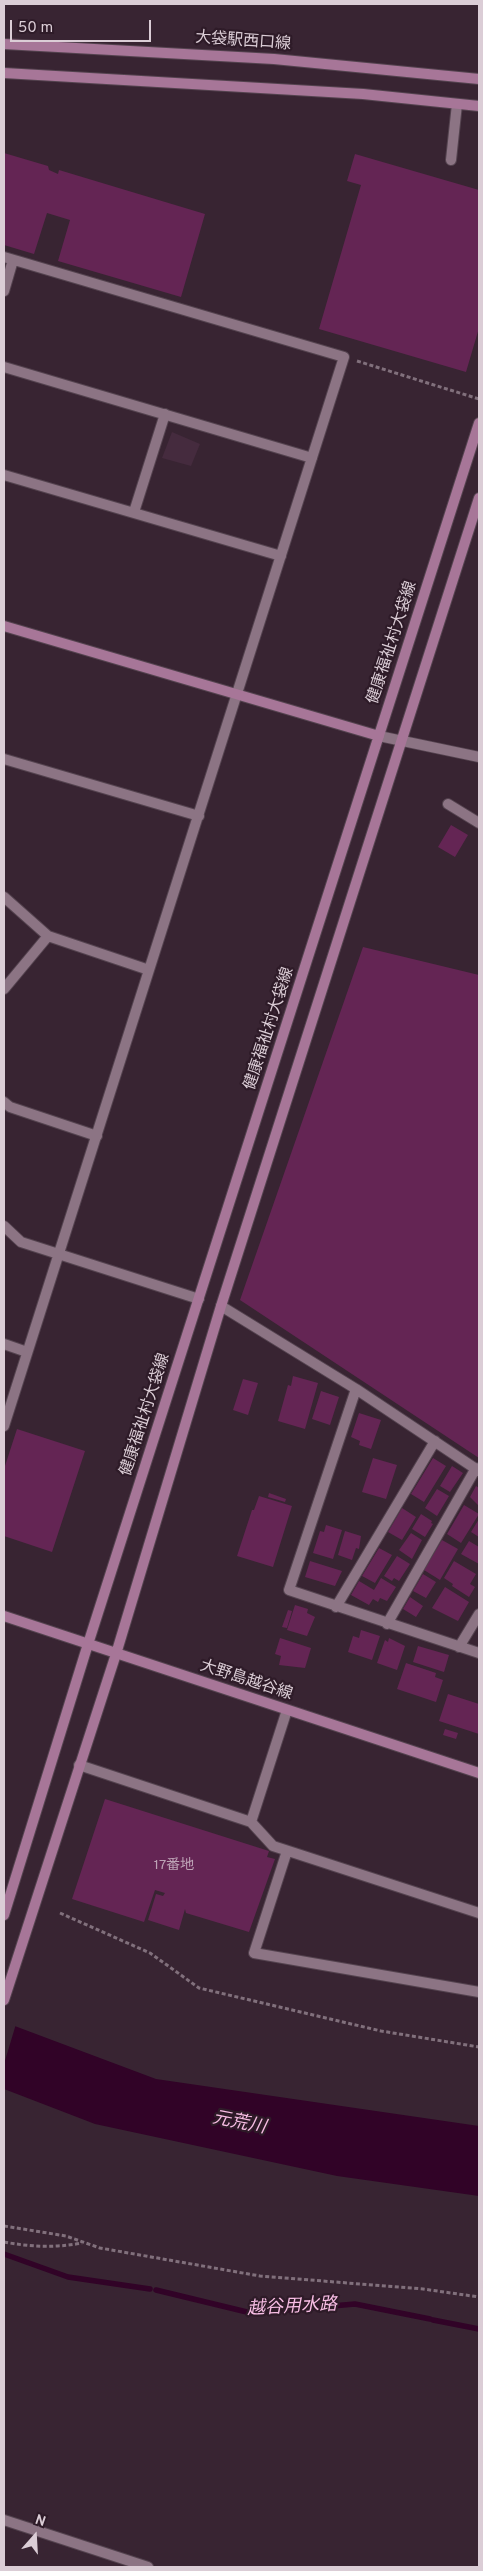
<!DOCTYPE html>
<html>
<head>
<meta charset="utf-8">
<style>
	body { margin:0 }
	#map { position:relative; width:483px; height:2571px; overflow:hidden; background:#382432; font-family:Overpass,sans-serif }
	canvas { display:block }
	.frame { position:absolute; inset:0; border:5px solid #dbcdd6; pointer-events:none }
	.north { position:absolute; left:10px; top:2511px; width:50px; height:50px; -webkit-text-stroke:4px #2e1b28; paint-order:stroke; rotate:19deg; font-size:14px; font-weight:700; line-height:20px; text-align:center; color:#dbcdd6 }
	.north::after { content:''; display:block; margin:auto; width:18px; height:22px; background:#dbcdd6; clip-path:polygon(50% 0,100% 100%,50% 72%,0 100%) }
	.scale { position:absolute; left:10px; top:20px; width:141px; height:22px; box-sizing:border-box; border:2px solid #dbcdd6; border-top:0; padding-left:6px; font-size:15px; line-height:18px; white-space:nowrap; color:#dbcdd6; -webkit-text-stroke:4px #2e1b28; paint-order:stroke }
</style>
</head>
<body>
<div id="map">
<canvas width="483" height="2571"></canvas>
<div class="frame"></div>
<div class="north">N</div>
<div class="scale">50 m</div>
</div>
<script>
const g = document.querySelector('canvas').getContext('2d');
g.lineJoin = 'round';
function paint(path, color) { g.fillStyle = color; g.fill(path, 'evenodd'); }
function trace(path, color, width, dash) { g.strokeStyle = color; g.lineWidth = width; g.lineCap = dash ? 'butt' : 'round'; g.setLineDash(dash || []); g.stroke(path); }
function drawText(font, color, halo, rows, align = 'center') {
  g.font = font + ' Overpass,"Noto Sans JP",sans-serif'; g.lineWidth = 4.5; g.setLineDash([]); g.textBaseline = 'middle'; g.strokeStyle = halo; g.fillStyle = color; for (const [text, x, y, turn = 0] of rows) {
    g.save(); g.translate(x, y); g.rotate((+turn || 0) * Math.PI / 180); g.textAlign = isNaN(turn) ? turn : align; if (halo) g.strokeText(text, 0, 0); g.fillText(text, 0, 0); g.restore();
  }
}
paint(new Path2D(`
	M172,432l28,12 -9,22 -29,-8z`), '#452b3e');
paint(new Path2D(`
	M4,2022l152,57 323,47v70l-142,-20 -242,-52 -91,-35z`), '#310327');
paint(new Path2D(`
	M4,2020l12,4 -12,40z`), '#382432');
trace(new Path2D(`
	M4,2254l64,23 82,12
	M156,2290l95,23 104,-9 75,15
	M433,2320l46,9`), '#310327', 5.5);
paint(new Path2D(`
	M4,153l44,13 1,4 9,4 1,-4 146,44 -24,83 -123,-36 12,-41 -23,-7 -13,41 -30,-9z
	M355,154l124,36v138l-13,44 -147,-43 42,-144 -14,-4z
	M451,825l17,10 -13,22 -17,-10z
	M363,947l116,28v483l-239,-158z
	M293,1376l25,7 -13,46 -27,-8 10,-36 3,1z
	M243,1379l15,4 -10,32 -15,-5z
	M321,1391l18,6 -9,28 -18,-6z
	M359,1413l22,7 -10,29 -12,-4 1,-4 -9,-4z
	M17,1429l68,22 -33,101 -48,-16v-67z
	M373,1458l24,7 -11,34 -24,-7z
	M433,1458l13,8 -22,36 -13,-8z
	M452,1466l11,7 -13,19 -10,-6z
	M476,1486l3,2v18l-9,-9z
	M437,1489l12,7 -12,20 -12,-8z
	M269,1493l17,6 -1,3 -17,-5z
	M259,1496l33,10 -19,61 -36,-11 15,-46h2z
	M464,1505l15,9 -18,29 -14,-9z
	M402,1508l14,9 -14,23 -14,-8z
	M421,1514l11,7 -1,2 2,1 -8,13 -13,-8z
	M479,1519v18l-8,-5z
	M326,1525l16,5 -9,29 -20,-6 7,-22 4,1z
	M345,1531l16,5 -2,13 -3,-1 -4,12 -14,-5z
	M411,1533l11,7 -10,19 -13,-9z
	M442,1540l16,9 -18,31 -16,-10z
	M469,1541l10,6v17l-18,-10z
	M379,1548l13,7 -17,28 -13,-7z
	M397,1556l13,8 -11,17 -5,-3 -2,3 -8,-5z
	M310,1561l32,10 -7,15 -30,-9z
	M454,1561l22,13 -6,10 5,3 -6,10 -17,-11 1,-2 -9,-6z
	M423,1574l13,8 -10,16 -13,-7z
	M381,1578l15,9 -9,14 -7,-3 -2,4 -5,-3 -4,6 -18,-10 8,-14 15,9z
	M445,1587l24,15 -11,19 -26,-13z
	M410,1597l13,9 -7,11 -13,-8z
	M295,1605l13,4 -1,4 8,4 -8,19 -20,-6z
	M288,1610l4,1 -5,17 -5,-1z
	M361,1630l19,6 -8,24 -24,-8 5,-16 6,2z
	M280,1638l31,10 -6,20 -26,-3 2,-9 -6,-2z
	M389,1638l16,8 -8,24 -20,-7 8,-23 3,2z
	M418,1646l31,9 -5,17 -31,-10z
	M406,1663l30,10 -1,4 8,3 -7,22 -39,-13z
	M448,1694l31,10v30l-40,-13z
	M445,1729l13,4 -2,6 -13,-4z
	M105,1799l164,52 -2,6 8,2 -26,73 -63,-19 -1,-4 -6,21 -31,-10 8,-26 7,2 2,-3 -10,-3 -11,32 -72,-23z`), '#642554');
const lane = new Path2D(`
	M79,1765l172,57 22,24 206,67
	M251,1822l36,-112
	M287,1851l-33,102 225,39`);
const street = new Path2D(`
	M451,160l6,-56
	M4,257l340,100 -340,1069
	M4,291l9,-31
	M4,367l308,91
	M4,475l277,81
	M134,512l31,-98
	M379,736l100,21
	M4,759l195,57
	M448,804l31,19
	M4,897l44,39 101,34
	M4,989l44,-53
	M4,1102l6,5 87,29
	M4,1226l17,16 178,57
	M221,1306l135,83 123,82
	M4,1344l23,8
	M356,1389l-67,201 190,63
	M336,1607l99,-166
	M387,1624l89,-156
	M459,1647l20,-33
	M4,2520l144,47`);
const secondary = new Path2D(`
	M4,44l270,15 205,20
	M4,73l359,21 116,12
	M4,626l375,110
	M4,1616l475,157
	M4,1915l84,-271 391,-1221
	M4,2000l112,-346 105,-348 258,-808`);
trace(lane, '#54434f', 12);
trace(street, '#54434f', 12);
trace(secondary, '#54434f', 12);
trace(new Path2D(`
	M357,361l122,38
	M60,1913l90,40 49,35 182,43 98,16
	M4,2226l62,10 34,12 160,28 163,13 56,8
	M4,2242c27,5 51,6 78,1`), '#81707c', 3, [4, 2.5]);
trace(lane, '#8c7484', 10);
trace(street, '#8c7484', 10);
trace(secondary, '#a77698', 10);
drawText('14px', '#bda3b6', null, [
	["17番地",174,1866]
]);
drawText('16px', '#dbcdd6', '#2e1b28', [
	["大袋駅西口線",243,42,4],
	["健康福祉村大袋線",393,643,-72],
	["健康福祉村大袋線",270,1029,-72],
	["健康福祉村大袋線",146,1415,-72],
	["大野島越谷線",246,1681,18]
]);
drawText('italic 18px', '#f7bde4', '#2e1b28', [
	["元荒川",239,2124,11],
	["越谷用水路",292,2308,-3]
]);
</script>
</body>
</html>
